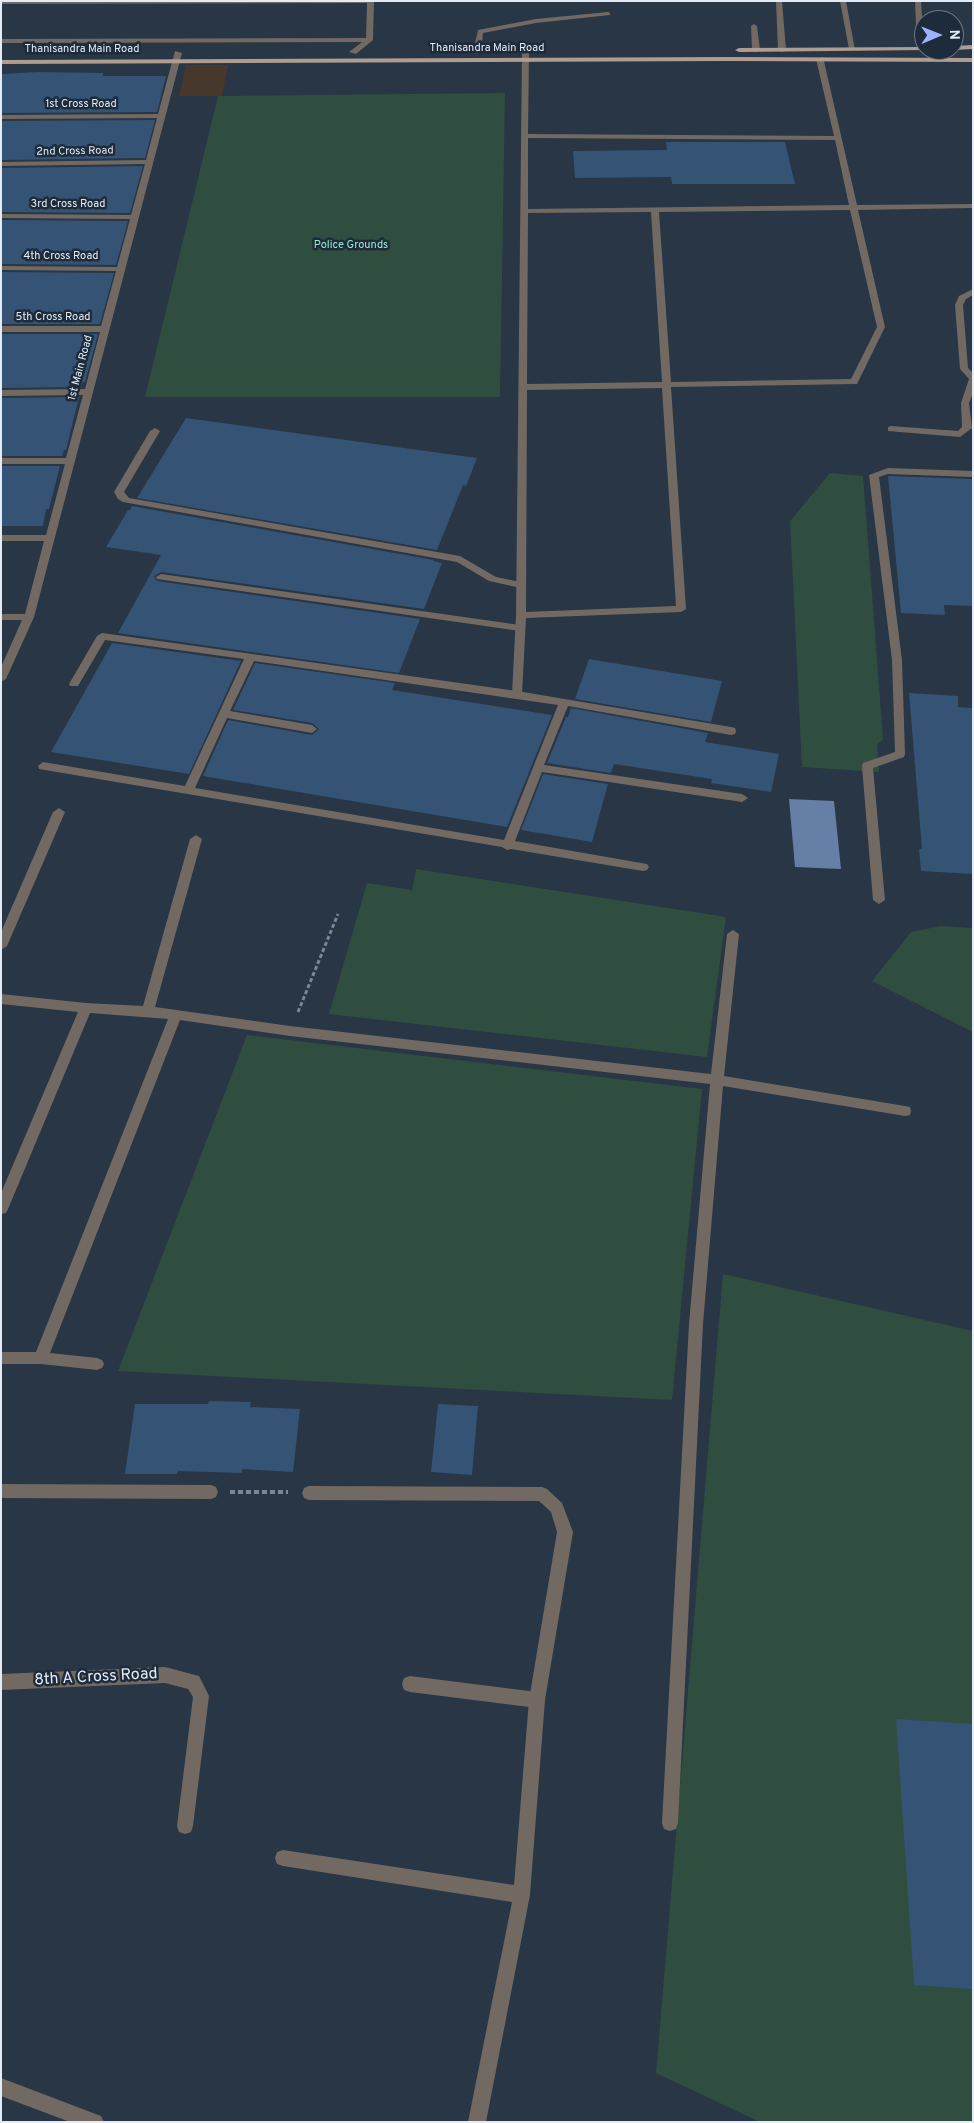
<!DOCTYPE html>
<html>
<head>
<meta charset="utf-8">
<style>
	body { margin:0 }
	#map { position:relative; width:974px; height:2123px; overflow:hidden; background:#283645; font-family:Overpass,sans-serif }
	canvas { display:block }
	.frame { position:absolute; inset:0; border:2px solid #e3ecf6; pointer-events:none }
	.north { position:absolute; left:914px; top:10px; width:50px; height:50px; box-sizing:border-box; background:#1e2b3a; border:1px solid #6d7885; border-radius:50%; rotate:89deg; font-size:14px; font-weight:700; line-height:20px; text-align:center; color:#e3ecf6 }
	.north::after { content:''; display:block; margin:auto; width:18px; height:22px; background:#9bb4fd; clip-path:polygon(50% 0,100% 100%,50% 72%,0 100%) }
</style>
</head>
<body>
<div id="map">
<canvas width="974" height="2123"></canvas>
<div class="frame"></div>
<div class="north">N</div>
</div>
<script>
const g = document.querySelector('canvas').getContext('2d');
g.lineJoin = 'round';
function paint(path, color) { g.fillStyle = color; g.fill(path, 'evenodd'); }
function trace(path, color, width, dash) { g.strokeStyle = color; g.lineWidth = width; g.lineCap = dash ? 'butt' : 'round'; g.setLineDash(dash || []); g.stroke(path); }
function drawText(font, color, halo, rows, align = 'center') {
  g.font = font + ' Overpass,sans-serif'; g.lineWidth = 5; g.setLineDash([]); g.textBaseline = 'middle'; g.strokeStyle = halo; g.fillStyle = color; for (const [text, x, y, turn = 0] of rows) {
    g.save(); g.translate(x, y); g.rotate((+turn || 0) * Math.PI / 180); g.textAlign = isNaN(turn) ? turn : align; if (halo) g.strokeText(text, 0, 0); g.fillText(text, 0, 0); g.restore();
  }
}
paint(new Path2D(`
	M186,65h42l-6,31h-43z`), '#48382c');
paint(new Path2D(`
	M505,93l-5,304h-355l73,-301z
	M830,473l33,3 20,263 -6,6 2,27 -77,-5 -12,-246z
	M416,869l310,48 -19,140 -378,-43 38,-131 45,7z
	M941,926l32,2v104l-101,-51 39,-49z
	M247,1035l455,54 -30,311 -554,-29z
	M723,1274l250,57v791h-213l-104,-49z`), '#2f4e40');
paint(new Path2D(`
	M789,799l45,2 7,68 -46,-2z`), '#657fa6');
paint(new Path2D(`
	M38,72l65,1v3h63l-9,36 -156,1v-39z
	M155,120l-10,38 -144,2v-39z
	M666,142h119l10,42h-123l-1,-7 -96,1 -2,-27 94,-1z
	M143,166l-13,47 -129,-1v-44z
	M1,220l127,1 -12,44 -115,-1z
	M1,272l113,1 -14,51h-99z
	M1,334h97l-13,48h-2l-2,5 -80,1z
	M79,397l-13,53h-2l-2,6h-61v-58z
	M186,418l240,33 51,7 -11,28 -3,-1 -26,65 -300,-52z
	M1,466h59l-11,43h-3l-3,17h-42z
	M888,476l85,3v127l-29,-1 1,10 -44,-2z
	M132,506l302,54 -1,1 9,2 -18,46 -263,-37 -7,4 3,5 263,38 -21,54 -281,-40 43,-78 -55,-8 22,-37h2z
	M112,643l129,18 -52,113 -138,-22z
	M589,659l133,22 -11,41 -136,-23z
	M255,663l140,20 -3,7 160,25 -45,112 -304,-51 25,-56 84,15 7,-6 -7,-6 -79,-13z
	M909,693l49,3v11l15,1v166l-52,-3 -2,-22h3z
	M571,708l137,25 -3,9 74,12 -8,38 -60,-9 1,-4 -98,-15 -3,9 -64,-10 19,-46h2z
	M543,774l65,10 -16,58 -71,-12z
	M209,1401l42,1 -1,5 50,2 -7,63 -51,-3v4l-64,-2 -1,3h-52l10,-70h73z
	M438,1404l40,2 -6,69 -41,-3z
	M896,1719l77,5v265l-59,-4z`), '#355375');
trace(new Path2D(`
	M298,1012l40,-98`), '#7b8793', 3, [4, 2.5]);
trace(new Path2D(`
	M230,1492h58`), '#7b8793', 4, [5, 3]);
paint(new Path2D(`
	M608,12l2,1v2l-74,8 -53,10 -2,19 -4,2 -4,-2 5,-22 58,-11z
	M754,24l3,2 3,24 -4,2 -4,-2 -1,-24z
	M1,39l368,-1 4,2 -4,2 -368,1z
	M522,51l7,2 -1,81 306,2 -18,-77 7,-2 34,148 116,-1v4l-115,2 27,117 -28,57 -186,3 15,222 -5,3 -155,6 -4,76 -5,3 -5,-3 4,-79zM528,138l307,2 14,65 -321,4zM850,210l27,117 -26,52 -180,3 -12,-170zM651,212l11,170 -135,2 1,-171zM662,388l14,218 -150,6 1,-222z
	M410,1676l127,16 6,2 2,6 -2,6 -6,2 -127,-16 -6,-2 -2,-6 2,-6z`), '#726963');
paint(new Path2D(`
	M1,1h373l-1,39 -17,14 -7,-2 17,-13 1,-36 -366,1z
	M776,1h6l4,49 -4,2 -4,-2z
	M840,1h6l9,49 -6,-1z
	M915,1h6l3,49 -3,1 -4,-2z
	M175,51l7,2 -148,564 -28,62 -5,3v-15l21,-47h-21v-6h24l19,-73h-43v-6h45l19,-71h-64v-6h65l17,-63 -82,1v-6l84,-1 15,-57h-99v-6h100l15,-55 -115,-1v-4l116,1 13,-48 -129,-1v-4l130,1 14,-51 -144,2v-4l145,-2 11,-42 -156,1v-4l157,-1z
	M973,289v6l-7,4 -3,6 5,63 5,5v20l-4,10 3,25 -12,9 -72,-6v-4l3,-1 67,5 4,-4 -1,-24 8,-24 -9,-10 -5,-64 4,-9z
	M155,428l5,3 -36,61 5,6 331,58 36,21 29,6 1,2 -5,3 -32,-7 -32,-19 -334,-60 -5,-3 -4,-7 36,-61z
	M888,468l85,3v6l-85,-3 -9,3 23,183 3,94 -1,3 -31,11 12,132 -6,4 -6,-4 -11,-134 1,-3 32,-11 -3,-92 -23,-185z
	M161,574l359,51 5,3 -5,3 -363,-52 -1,-2z
	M102,633l415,58 214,36 4,1 1,3 -1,3 -4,1 -163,-29 -24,59 198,29 6,4 -6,4 -200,-30 -27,69 132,23 2,3 -2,3 -4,1 -132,-22 -4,1 -5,-3 -463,-78 -1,-3 5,-4 142,24 59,-127 -139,-19 -27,46h-8l-1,-2 28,-48zM254,661l304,44 -54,135 -309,-52 32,-70 85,15 5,-4 -5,-4 -82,-14z
	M59,808l6,4 -58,134 -6,4v-18l52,-120z
	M196,835l6,4 -47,168 135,19 421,48 16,-140 6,-4 6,4 -15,142 181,30 5,1 1,4 -1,4 -5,1 -182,-30 -20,238 -25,499 -2,6 -6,2 -6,-2 -2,-6 27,-499 21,-240 -420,-48 -110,-16 -130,333 47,5 5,2 2,4 -2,4 -5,2 -56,-6h-40v-12h35l132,-333 -78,-6 -82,196 -2,4 -5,1v-21l77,-181 -77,-8v-10l85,9 57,3 47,-167z
	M1,1484l210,1 5,2 2,5 -2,5 -5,2 -210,-1z
	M309,1486l233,1 5,2 15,14 11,29 -28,168 -15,195 -44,227h-18l44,-220 -229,-36 -6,-2 -2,-6 2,-6 6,-2 231,35 15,-185 28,-168 -6,-20 -12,-11 -230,-1 -5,-2 -2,-5 2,-5z
	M165,1667l34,9 10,20 -16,130 -2,6 -6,2 -6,-2 -2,-6 16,-129 -5,-8 -23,-6 -164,7v-16z
	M1,2078l100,38 3,6h-34l-69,-26z`), '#726963');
paint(new Path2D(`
	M973,45v4l-19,1v-4z
	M924,47v3h2l-187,2 -4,-2 4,-2z
	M729,57l244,1v4l-244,-1 -728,3v-4z`), '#af9d91');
drawText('11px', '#e3ecf6', '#1e2b3a', [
	["Thanisandra Main Road",487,49],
	["Thanisandra Main Road",82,50],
	["1st Cross Road",81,105],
	["2nd Cross Road",75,152,-1],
	["3rd Cross Road",68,205],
	["4th Cross Road",61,257],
	["5th Cross Road",53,318],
	["1st Main Road",81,368,-75]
]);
drawText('11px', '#98eac4', '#1e2b3a', [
	["Police Grounds",351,246]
]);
drawText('16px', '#e3ecf6', '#1e2b3a', [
	["8th A Cross Road",96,1678,-3]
]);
</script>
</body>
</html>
